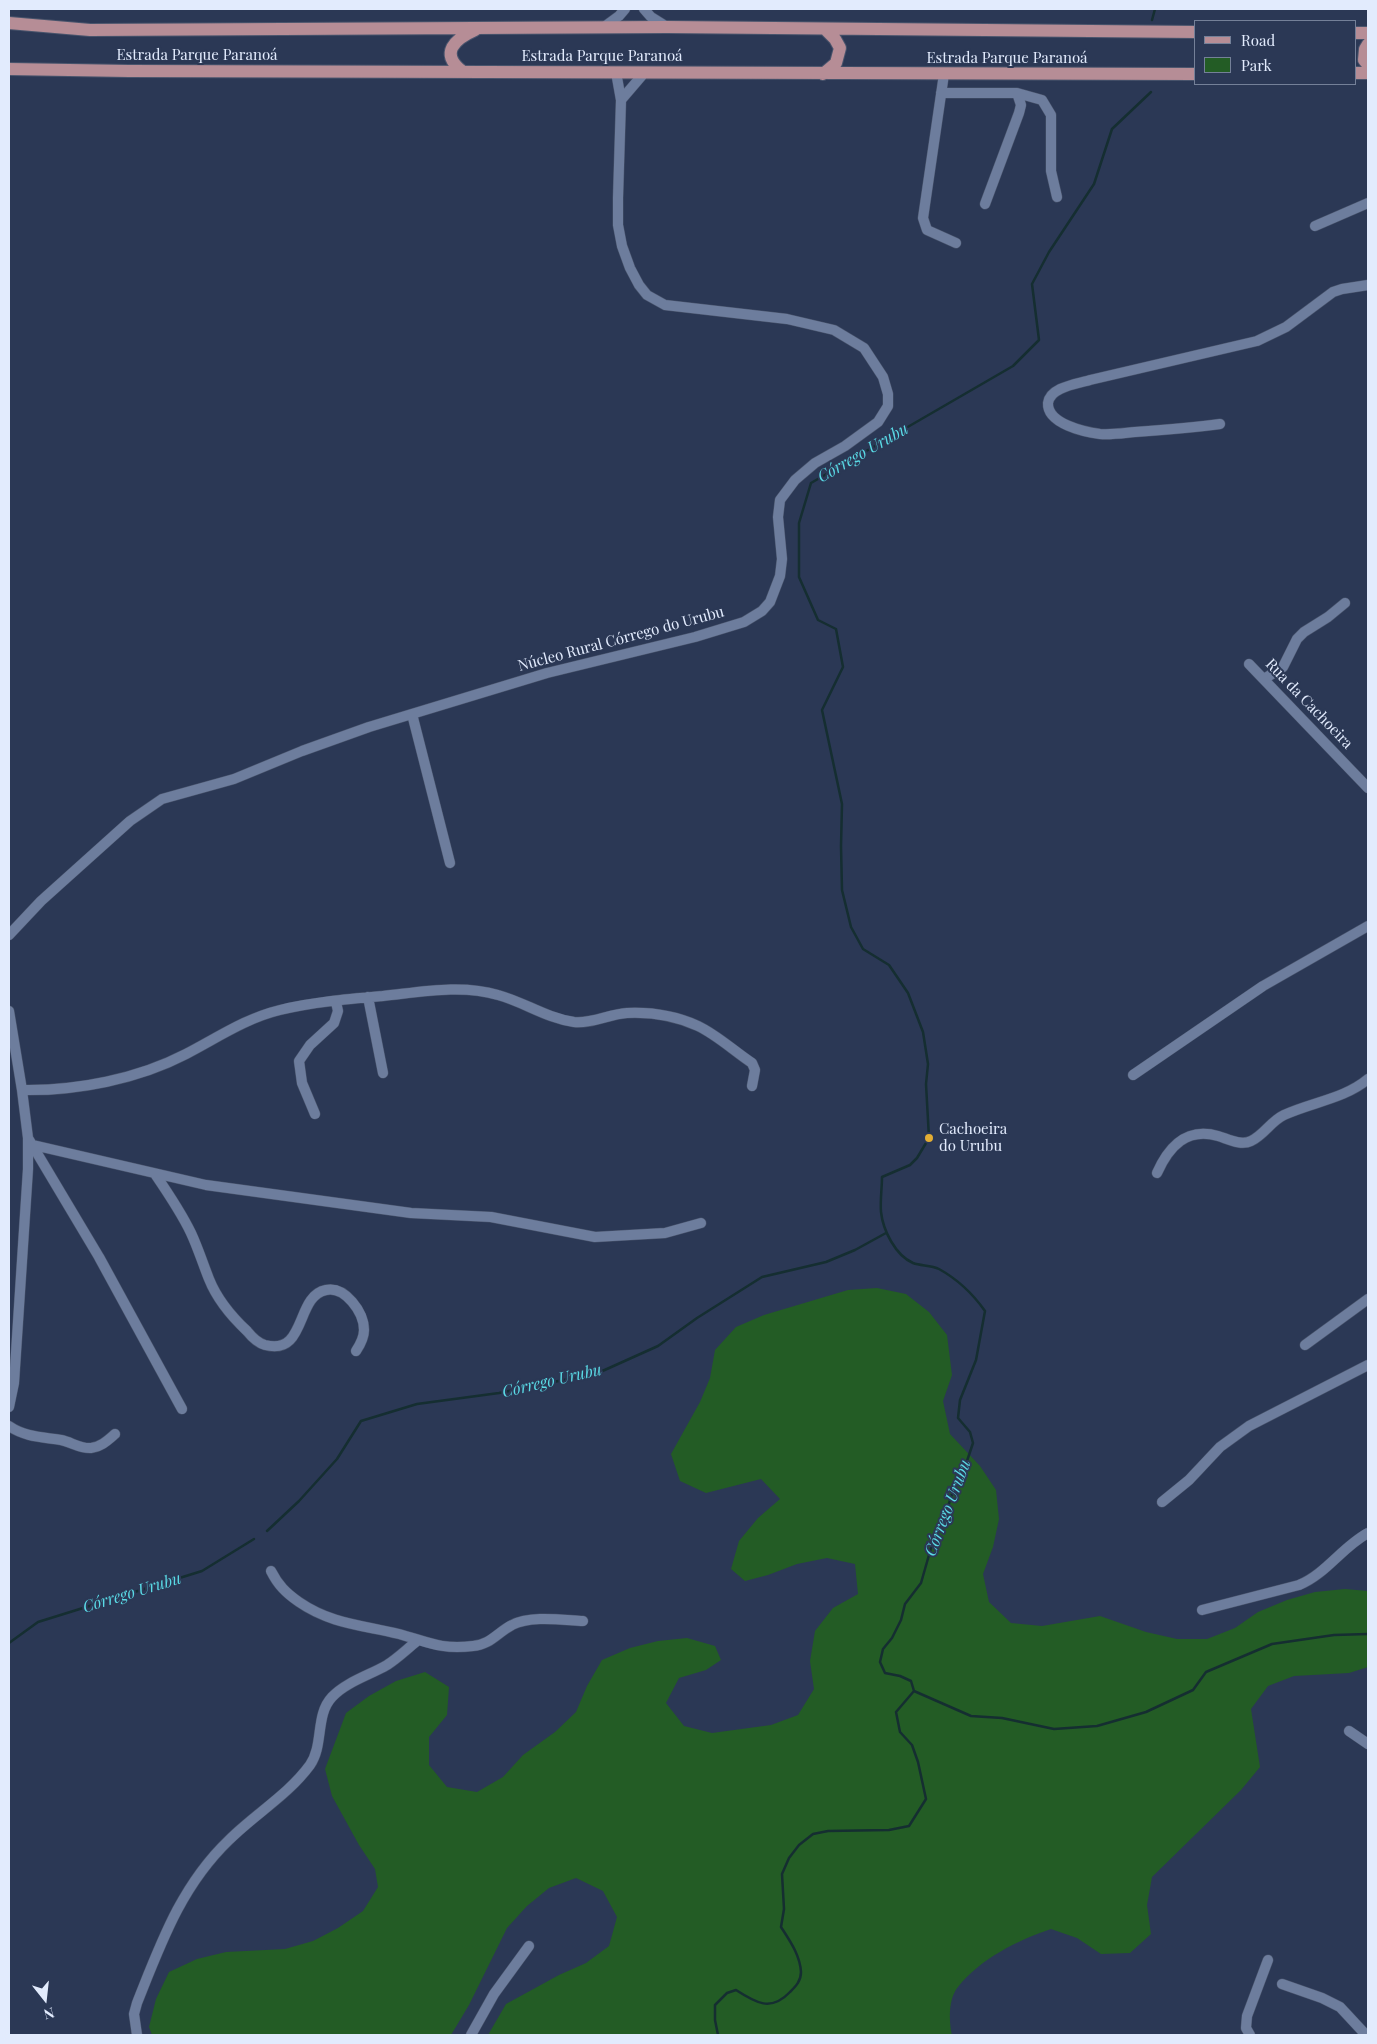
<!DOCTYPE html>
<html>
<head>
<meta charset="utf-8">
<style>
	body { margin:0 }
	#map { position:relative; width:1377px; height:2044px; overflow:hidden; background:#2b3855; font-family:"Playfair Display",serif }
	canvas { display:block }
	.frame { position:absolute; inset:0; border:10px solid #e2ebfd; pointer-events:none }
	.legend { position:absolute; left:1194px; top:20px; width:162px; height:65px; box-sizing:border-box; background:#2b3855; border:1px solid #748098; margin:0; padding:6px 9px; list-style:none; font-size:15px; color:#e2ebfd }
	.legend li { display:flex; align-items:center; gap:10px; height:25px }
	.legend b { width:25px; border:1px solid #748098 }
	.north { position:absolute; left:20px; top:1974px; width:50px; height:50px; -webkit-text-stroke:4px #2b3855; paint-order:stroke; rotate:164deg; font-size:14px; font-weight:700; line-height:20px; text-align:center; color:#e2ebfd }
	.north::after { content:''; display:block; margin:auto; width:18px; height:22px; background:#e2ebfd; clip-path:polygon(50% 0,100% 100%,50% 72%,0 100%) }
</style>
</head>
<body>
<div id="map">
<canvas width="1377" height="2044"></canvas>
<div class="frame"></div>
<ul class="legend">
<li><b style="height:6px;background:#b68d96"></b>Road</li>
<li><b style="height:14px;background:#235c25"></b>Park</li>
</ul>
<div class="north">N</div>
</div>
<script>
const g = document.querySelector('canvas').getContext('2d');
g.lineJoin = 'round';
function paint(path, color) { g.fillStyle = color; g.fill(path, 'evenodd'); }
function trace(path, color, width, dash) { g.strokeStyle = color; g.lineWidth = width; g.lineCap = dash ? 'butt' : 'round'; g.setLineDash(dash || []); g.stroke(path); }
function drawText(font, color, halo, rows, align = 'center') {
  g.font = font + ' "Playfair Display",serif'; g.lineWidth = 4; g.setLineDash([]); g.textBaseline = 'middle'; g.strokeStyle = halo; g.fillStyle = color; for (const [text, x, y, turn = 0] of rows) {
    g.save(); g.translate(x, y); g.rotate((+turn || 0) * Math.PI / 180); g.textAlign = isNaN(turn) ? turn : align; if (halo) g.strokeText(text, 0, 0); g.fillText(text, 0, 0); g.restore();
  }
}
paint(new Path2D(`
	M877,1288l29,6 23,18 18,23 5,40 -9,26 7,33 30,32 16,24 3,29 -6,28 -10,27 6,28 22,21 31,3 58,-10 46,16 31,7h30l28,-11 23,-16 29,-12 28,-8 30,-3 23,2v76l-19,6 -55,3 -26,10 -17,23 9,58 -19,23 -89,87 -5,28 4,29 -21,19 -29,1 -24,-16 -26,-9c-33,11 -71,30 -93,58 -10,12 -9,34 -6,48h-464l18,-31 53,-29 27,-12 23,-17 8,-29 -14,-26 -27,-13 -27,10 -22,18 -20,22 -38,77 -18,30h-299l-3,-8 7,-28 13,-27 28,-13 29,-7 59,-3 28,-8 25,-13 25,-17 15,-24 -3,-18 -16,-24 -27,-49 -7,-27 21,-56 23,-17 27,-15 29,-9 24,15 -2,28 -18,22v28l18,22 30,5 26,-15 20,-22 32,-23 21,-20 11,-26 15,-26 28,-12 28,-7 29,-3 28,8 6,14 -15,10 -27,8 -13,25 18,23 28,7 59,-8 27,-10 16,-26 -4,-28 5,-30 18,-23 25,-14 -3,-30 -28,-6 -30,6 -29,11 -23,6 -14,-12 8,-28 19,-23 22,-19 -19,-20 -55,14 -26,-12 -9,-27 29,-52 10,-24 5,-28 21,-23 28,-12 84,-25z`), '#235c25');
trace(new Path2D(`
	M1152,20l3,-11
	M267,1531l32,-30 38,-42 24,-38 56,-17 82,-11 99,-20 60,-27 39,-28 65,-41 64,-15 29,-12 31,-17
	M9,1643l29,-21 164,-51 52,-32
	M914,1691l57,25 31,2 52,11 43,-3 49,-14 47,-22 13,-18 66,-28 62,-9 34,-1
	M718,2035l-3,-15v-15l12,-12 9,-3c20,13 35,22 54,2 6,-6 11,-11 11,-20 -1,-17 -11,-31 -20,-45l3,-18 -2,-35 7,-16 10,-13 14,-11 15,-3 61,-1 20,-4 17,-27 -8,-37 -6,-17 -12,-13 -4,-20 18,-21 -3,-10 -11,-5 -15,-3 -5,-11 3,-13 9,-11 9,-18 4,-16 16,-21 14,-49 9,-15 9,-28 13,-27 7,-21 -3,-11 -12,-14 2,-18 16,-40 9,-49c-12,-17 -28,-32 -46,-42 -8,-4 -18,-3 -26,-6 -18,-8 -30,-33 -32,-51 -1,-11 1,-24 1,-35l28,-12 7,-7 12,-20 -3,-54 2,-20 -5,-32 -15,-39 -19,-28 -26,-16 -12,-22 -9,-37 -1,-44 1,-42 -20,-94 21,-43 -7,-38 -18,-9 -19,-43v-54l12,-40 202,-117 26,-26 -7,-56 17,-32 45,-68 18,-55 39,-37`), '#152e31', 2.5);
const minor = new Path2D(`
	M644,9l7,8 16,10
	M604,27l15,-11 6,-7
	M944,74l-21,144 4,12 29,13
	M941,93h76l4,12 -2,8 -34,91
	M1017,93l25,7 9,15v56l6,26
	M621,100l24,-28
	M1315,226l53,-23
	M1220,424c-29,4 -57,6 -85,8 -11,1 -24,3 -35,2 -15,-2 -53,-10 -52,-31 2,-16 29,-19 42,-23l167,-39 29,-14 47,-35 9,-3 26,-4
	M1249,664l119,124
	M1264,679l19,-12 14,-28 7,-7 24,-15 17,-14
	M412,714l38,149
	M9,935l32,-34 89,-80 32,-22 72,-20 68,-28 67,-24 178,-54 148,-36 49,-15 18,-11 8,-9 10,-26 2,-17 -4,-42 2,-17 15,-20 20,-17 30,-17 33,-24 10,-16v-12l-5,-17 -19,-29 -30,-18 -47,-11 -122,-14 -18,-10 -8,-10 -9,-17 -8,-22 -4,-21v-27l3,-98 -5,-28
	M368,997l15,76
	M9,1011l13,79 6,48 71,119 83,152
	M1133,1075l130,-89 105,-60
	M22,1090c55,1 116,-11 164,-36 31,-16 60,-36 94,-44 33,-8 69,-11 103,-14 38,-4 78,-12 115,-1 26,7 48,23 76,27 18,2 35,-8 53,-9 23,-1 49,3 71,13 19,9 36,25 54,37l3,7 -3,16
	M315,1114l-13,-31 -3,-22 11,-16 24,-22 4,-12 -2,-9
	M33,1145l173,40 205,28 80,4 104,20 70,-4 36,-10
	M1157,1173c12,-27 30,-46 61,-37 10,3 23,10 33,5 13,-6 20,-20 33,-26 28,-13 60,-16 84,-36
	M155,1174c13,19 26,38 36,59 7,15 12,31 18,46 8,20 22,37 38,52 4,5 11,12 18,14 42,11 30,-49 61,-55 19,-4 38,22 38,40 0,8 -4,15 -8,21
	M1305,1345l63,-46
	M9,1407l5,-24 14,-214v-30
	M9,1426c16,11 33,11 52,14 10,2 20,9 30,8 10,-1 17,-8 24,-14
	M1162,1502l27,-22 31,-33 29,-21 119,-61
	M271,1571c7,14 15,22 28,31 32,22 63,23 100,32 29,8 42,16 74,12 17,-1 25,-14 39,-21 18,-10 51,-5 71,-4
	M1202,1610l97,-25c27,-11 43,-38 69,-52
	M1349,1731l19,13
	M1282,1984l40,14 18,9 26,28
	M137,2035l-3,-21 3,-11c24,-60 44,-117 92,-163 26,-26 59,-45 81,-75 14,-20 5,-50 22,-68 14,-15 38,-22 55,-32 11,-7 20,-16 30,-24
	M471,2035l23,-41 35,-48
	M1250,2035l-4,-7 1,-12 21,-56`);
const major = new Path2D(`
	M9,23l81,7 577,-3 529,5
	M1356,33h12
	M1368,44l-3,5 -1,11 4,5
	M9,69l120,2 1067,3
	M462,71c-23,-18 -7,-32 13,-41
	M1356,73h12
	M823,74l13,-11 4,-15 -5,-9 -9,-9`);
trace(minor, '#49546c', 11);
trace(major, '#49546c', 14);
trace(minor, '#6d7d9d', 10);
trace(major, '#b68d96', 12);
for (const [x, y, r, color] of [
	[929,1138,5,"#e3ae34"]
]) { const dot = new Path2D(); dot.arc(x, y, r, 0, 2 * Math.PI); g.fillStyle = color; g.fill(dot); trace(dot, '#2b3855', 2); }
drawText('15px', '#e2ebfd', '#2b3855', [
	["Estrada Parque Paranoá",197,55],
	["Estrada Parque Paranoá",602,56],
	["Estrada Parque Paranoá",1007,58],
	["Núcleo Rural Córrego do Urubu",621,639,-15],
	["Rua da Cachoeira",1309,704,46]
]);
drawText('15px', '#e2ebfd', '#2b3855', [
	["Cachoeira",939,1129],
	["do Urubu",939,1146]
], 'left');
drawText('italic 16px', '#5adae6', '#2b3855', [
	["Córrego Urubu",863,453,-30],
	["Córrego Urubu",552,1381,-13],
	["Córrego Urubu",948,1508,-69],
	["Córrego Urubu",132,1593,-17]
]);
</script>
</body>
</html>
